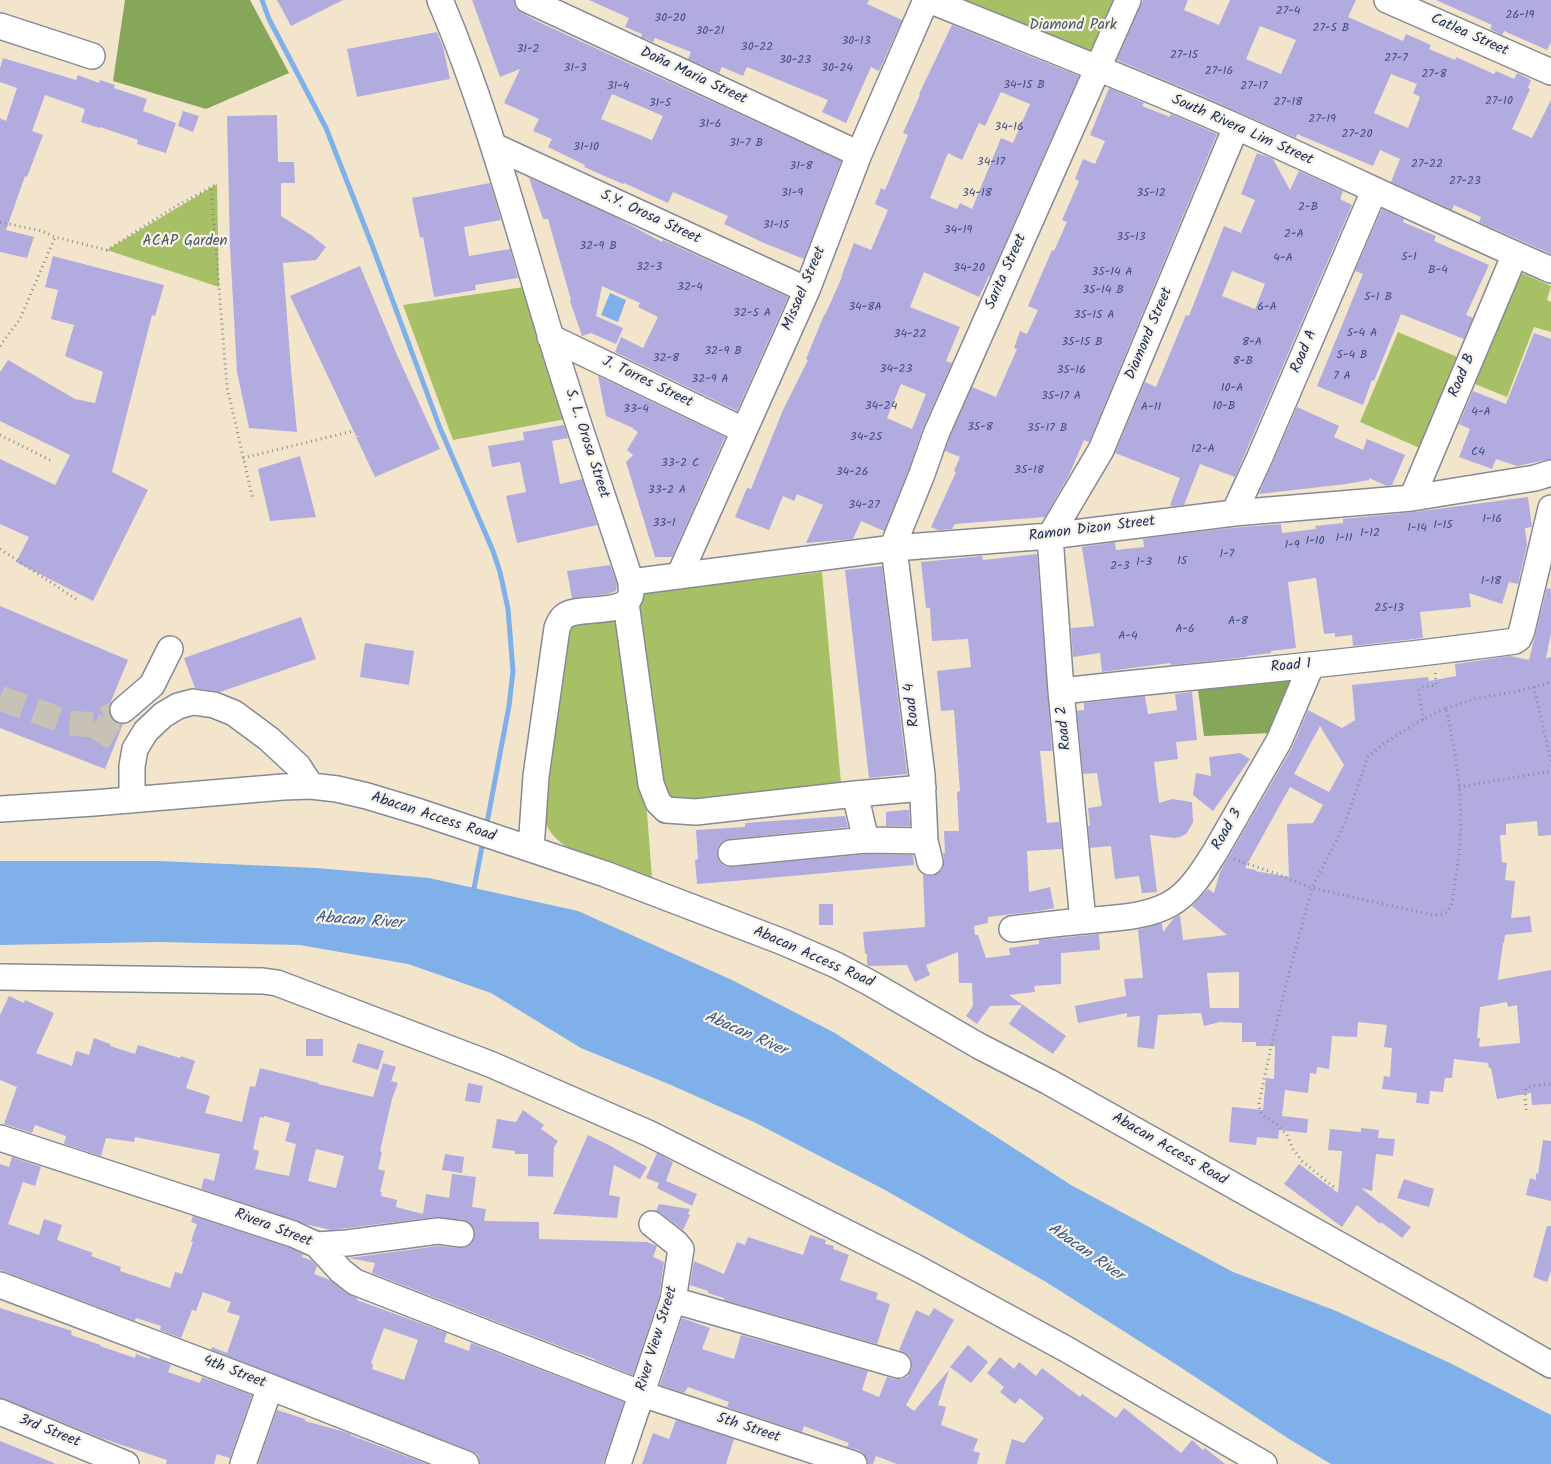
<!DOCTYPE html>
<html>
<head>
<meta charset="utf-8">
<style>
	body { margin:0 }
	canvas { display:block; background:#f2e5cc }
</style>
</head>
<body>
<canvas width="1551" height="1464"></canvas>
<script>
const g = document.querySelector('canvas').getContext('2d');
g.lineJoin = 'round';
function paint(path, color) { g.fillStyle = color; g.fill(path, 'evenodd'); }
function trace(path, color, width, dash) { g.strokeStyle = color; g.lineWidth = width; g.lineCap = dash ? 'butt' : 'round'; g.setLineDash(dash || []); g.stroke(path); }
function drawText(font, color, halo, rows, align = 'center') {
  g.font = font + ' Kalam,sans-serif'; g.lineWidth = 4.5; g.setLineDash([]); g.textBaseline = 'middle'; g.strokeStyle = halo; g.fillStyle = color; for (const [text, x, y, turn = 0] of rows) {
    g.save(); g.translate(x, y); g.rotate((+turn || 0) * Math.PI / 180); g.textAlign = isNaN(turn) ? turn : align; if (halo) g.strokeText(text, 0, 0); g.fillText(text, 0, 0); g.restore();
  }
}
paint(new Path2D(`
	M952,0h162l-20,45 -3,5 -5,5z
	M217,184l2,103 -112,-37z
	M1521,274h3l27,12 -4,14 4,2v30l-17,-5 -27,70 -37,-15 47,-107z
	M524,287l42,132 -113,21 -50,-135z
	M1398,332l62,26 -38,91 -62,-27z
	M822,572l19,211 -163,19 -14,-4 -27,-204z
	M611,620l6,2 8,10 22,181 5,65 -85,-31c-14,-9 -21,-19 -25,-35l26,-188z`), '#a8c065');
paint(new Path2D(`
	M125,0h125l39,73 -83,36 -93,-28z
	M1293,678l-21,55 -68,3 -7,-54z`), '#86a65a');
paint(new Path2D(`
	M610,293l16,7 -8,22 -17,-7z
	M0,861h159l158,7 112,10 149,33 154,69 103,53 236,152 162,87 101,38 116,53 101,52v49h-220l-42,-25 -112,-74 -131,-83 -161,-92 -129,-67 -85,-38 -90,-37 -90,-55 -83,-29 -108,-19 -143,-3 -157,3z`), '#7fb0ea');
trace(new Path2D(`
	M262,0l7,19 57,109 46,117 68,183 53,123 7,21 8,37 5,62 -4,35 -23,122
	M473,894l10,-53`), '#7fb0ea', 5);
paint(new Path2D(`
	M277,0h66l-52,26z
	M472,0h42l2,8 6,5 19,10 300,138 -37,98 -40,-16 -40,-19 4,-8 -55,-24 -5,11 -44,-20 -1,1 -39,-17 1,-2 -37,-18 4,-8 -19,-8 6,-12 -35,-16 16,-34 -20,8zM612,94l51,22 -11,24 -51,-21z
	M589,0h280l-2,4 35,16 -23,51 -8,-4 -25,56 -24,-11 6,-12 -81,-33 -4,9 -21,-9 -3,6 -31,-14 3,-7 -36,-14 -2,4 -12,-5 1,-3 -17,-7 4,-9z
	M1143,0h45l-4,10 35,15 11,-25h126l-8,17 55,24 3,-7 25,11 -2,4 26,11 1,-3 38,17 2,-3 18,8 3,-6 14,7 -3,8 2,1 -18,40 20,9 19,-38v154l-72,-32 2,-5 -27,-12 -2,5 -61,-28 9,-23 -20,-9 -7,16 -76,-32 -1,4 -91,-41 -88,-37zM1260,26l36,14 -15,34 -35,-15zM1391,74l26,10 -4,9 7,4 -12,31 -34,-15z
	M1436,0h115v42l-4,8 -43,-19 -2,4 -12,-6 2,-4z
	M952,25l127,51 -89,201 -1,-1 -10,21 -55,-25 -14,35 50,20 -14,34 6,2 -29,65 -14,41 -25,62 -23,-10 -8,18 -47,4 17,-38 -26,-11 -3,7 -11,-5 -14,34 -34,-13 12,-29 4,1 32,-79 25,-50 -2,-1 18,-44h1l17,-38h-1l13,-34 17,7 17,-40 -13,-6 6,-16 4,2 23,-55 -5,-2 17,-38 -1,-1zM1001,92l29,12 -17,39 -12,-5 -29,71 -12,-6 -3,6 -27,-11 18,-45 14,7 17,-37 6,3zM901,384l25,10 -14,35 -25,-11z
	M437,32l6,15 7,32 -93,18 -10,-48z
	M3,58l73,22 2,-5 21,8 1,-3 15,5 -1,3 33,11 -4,12 33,12 -10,30 -29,-9 1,-4 -38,-13 -1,1 -18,-6 4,-13 -40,-14 -13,36 11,4 -16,42 -2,-1 -19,54 28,7 -7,21 -27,-6v-134l6,3 11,-33 -17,-6v-14z
	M1109,88l35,15 -2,3 28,11 1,-3 46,20 -128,308 -5,-2 -15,35 -24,42 -90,7 -3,5 -14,1 -7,-3 25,-55 -2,-1 6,-14 -15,-6 4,-12 23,-52 24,10 21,-48 -3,-1 6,-17 7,3 11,-24 -10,-4 24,-56 2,1 13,-29 -5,-2 17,-39 -4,-2 8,-20 12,5 10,-23 -15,-6z
	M183,111l16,5 -6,16 -15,-6z
	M277,115l1,47h16l1,21h-14v33l30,19 15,12 -10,13 -33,3 8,107 6,62 -48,-4 -12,-56 -7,-125 -3,-131z
	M1257,153l16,6 17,31 9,-19 44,20 -3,8 12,6 -117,272 -35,-13 -16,41 -12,1 -2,-1 10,-27 -65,-25 30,-71 11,5 30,-72 3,1 35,-90 17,7 14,-33 -14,-6zM1232,271l33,13 -10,25 -33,-13z
	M529,178l84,38 49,26 1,-2 125,57 -51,114 -122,-59 6,-15 22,11 15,-31 -20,-10 2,-4 -38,-17 -6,30 27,12 -7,16 -25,-11 -9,3 -12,-35 1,-1 -23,-81h-5z
	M490,183l11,37 -37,7 5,29 41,-7 8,29 -43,7 1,5 -42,7 -11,-60 -3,1 -8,-40z
	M1382,209l22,10 -1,3 33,14 -2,5 55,24 -23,50 7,3 -9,21 -63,-25 -27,67 -2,-1 -9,25 -46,-19 46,-112 -8,-3z
	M53,256l111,29 -9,31 -3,-1 -40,157 36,18 -55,111 -77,-39 13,-25 -29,-13v-65l55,26 15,-30 -70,-34v-49l8,-12 67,39 20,4 8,-31 -38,-16 9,-31 -23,-6 7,-29 -13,-3z
	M360,266l37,89 43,94 -65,28 -19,-40 5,-1h-5l-66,-140z
	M1534,333l17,6v120l-34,7 -21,-7 -4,10 -33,-12 11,-28 -11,-5 14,-33 33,13z
	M598,376l127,61 -53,120h-17l-29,-95 7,-7 -6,-5 11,-18 -5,-3v-1l-27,-12z
	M1297,407l42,19 -5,11 29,13 4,-11 38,16 -13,30 -5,1 -18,-8v2l-23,4 -87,10z
	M564,425l4,13 -16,3 8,43 22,-5 15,46 -80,18 -11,-47 20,-4 -6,-30 -28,5 -4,-21 36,-6 -1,-8z
	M300,456l16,61 -46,4 -12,-52z
	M1528,497l4,30 -7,1 2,17 -9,39 -9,-2 -7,22 -33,-11 2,14 -51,5 3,26 -70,8 -1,-11 -17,2v-4l-11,1 -8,-56 -28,4 8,66 -25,3v2l-24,3v1l-76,8 -1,-2 -68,9 -2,-19 -27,4 -2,-29 23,-2 -12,-79 33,-5 1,8 28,-3 -1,-8 11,-2 77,-9 50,-4 1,9 34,-4 -1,-3 28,-3v-4l71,-7z
	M1037,554l15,197h-12l7,72 12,-1 3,27 -35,2 2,41 21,-5 4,21 -15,3 -51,6v6l-14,3 1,9h3l8,23 24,-3 -1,-7 30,-4v-4l60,-6 1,16 -39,3v31l-27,2 1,6 -26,3 57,41 -13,18 -44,-30 13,-19 -32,1 -13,18 -11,-8 7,-10 -1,-23h-13l-1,-31 -32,13 4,10 -15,7 -8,-17 -38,1 -2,-1v-11h-2l-2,-22 62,-5 -2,-53 3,2h7l9,-6 2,-11 -1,-6h2l-1,-22h15l-2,-39 3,-1 -6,-81 -13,1 -4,-40 34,-4 -3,-28 -36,2 -2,-33h-4l-5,-46 61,-6 1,4z
	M610,565l7,19 -1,7 -8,3 -36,4 -5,-27z
	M882,566l25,208 -38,4 -24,-208z
	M1547,588l4,1v44l-5,25 5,-1v178l-13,1 -1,-15 -31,3v11h-6l2,27 5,1 -2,17 10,1 -4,37 19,-2 2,16 -27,3 -1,8h-1l-5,37 53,-10v134l-19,1 -1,-12 -34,6 -6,-31h-2l-1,-5 -34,-4 -2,19h-7l-2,14 -13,-1 -1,13 -13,-1 1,-10 -35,-4 2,-13 6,1 2,-29 -8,-1 3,-22 -29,-3 -1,15 -25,-1 -3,33 -12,-2 -1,7 -6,-1 -2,20 -23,-3 -3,26 26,3 -1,14 -28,-3 -1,9 -21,-2 -1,8 -27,-3 3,-35 31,3 3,-32 8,1 1,-33h-19v-4h-14v-19l-22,-1 -16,4 -3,-13 -43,2 -4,34 -17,-2 3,-31 -13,1v-4l-49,10 -3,-17 51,-10 -2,-17 19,-1 -5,-48 24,-7 1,9 11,-14 6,-3 3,25 44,-5 -35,-29 16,-17 6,4 6,-21 72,-124 16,-38 34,18 13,-8 -3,-35 76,-8 1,4 27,-5 -1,-12 15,-2 40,-6 19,4zM1320,726l24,39 -15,27 -35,-18zM1290,787l33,18 -10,18 -26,1 2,53 -34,-6 1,-1 -11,-2zM1239,972v36h-29l-3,-35zM1507,1002l1,5 9,-2 3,38 -41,4 1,-9h-3l3,-31z
	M0,606l128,54 -19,46v6l3,7 6,4 5,1 -18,45 -105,-41z
	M301,617l15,42 -96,33 -25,-4 -11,-30z
	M365,643l49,8 -5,34 -49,-8z
	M1192,692l5,48 -21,2 2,17 -24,3 5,41 13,-4 20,3 1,20 -3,6 -4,6 -6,3 -6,1 -24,-3 7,57 -15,1 -3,-17 -24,3 -4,-33 -21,2 -2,-22h2l-2,-18 14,-2 -5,-33 -14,1 -6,-63 7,-1v-7l61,-7 3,18 29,-4 -2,-16z
	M1240,753l10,6 -37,52 -20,-16 3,-22 15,3 -2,-19z
	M904,810h5l1,16h-24v-14z
	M845,816l3,11 -118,12 -7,2 -5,6 -1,8 2,6 6,5 7,1 135,-13 46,1 1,10 -168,15 -49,4 -2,-24 3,-1 -2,-29 49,-3v-4z
	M819,904h14v21h-14z
	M9,996l15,7 1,-3 29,13 -18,40 36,13 4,-15 13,4 5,-17 16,6v2l25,8 3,-9 42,13 1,-2 14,5 -9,27 24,8 -5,17 37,9 8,-36 5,1 5,-19 59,15 -1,1 55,13 10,-34 13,4 -5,14 7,2 -6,16 -12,52 2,1 -4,17 7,2 -5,21h2l-1,4 16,4 -1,7 27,7 3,-20 23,4 3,-24 24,3 -4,30 14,2 -2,12 55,1v17l108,3 10,4 -4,11 11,5 -5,35 -26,78 -38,-15v-1l-23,-8 -200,-78 3,-10 -26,-5 89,-12 21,2 7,-1 6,-4 3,-8 -1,-6 -4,-6 -7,-3 -27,-3 -105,13 -26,-6 -104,-35 3,-11 10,3 6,-27 -85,-17 -1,5 -28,-4 -5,18 -37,-12 2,-8 -31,-11 -3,8 -28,-9 13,-37 -17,-7v-65zM264,1116l26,7 -5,18 11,3 -7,32 -34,-7 4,-18 -6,-2 7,-32 4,1zM316,1149l28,7 -8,32 -28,-7z
	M306,1039h17v17h-17z
	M358,1043l26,8 -6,19 -26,-8z
	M468,1083l15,3 -3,17 -15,-2z
	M523,1110l21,15 -3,4 17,12 -4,6 -1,30 -25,-1v-22h-13v-3l-23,-3 5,-29 19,3z
	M1361,1128l18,2 -1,8 17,1 -2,17 -17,-2 -4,37 -11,-3 50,39 -9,11 -21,-16 -1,2 -23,-19 -15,22 -58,-43 15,-20 39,29 4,-42 -14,-1 2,-21 31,3z
	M588,1135l21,10 38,22 -7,12 -26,-14 -5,30 11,2 -3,21 -64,-4z
	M1543,1140l8,1v60l-25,-6 4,-17 6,2v-7l2,1z
	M657,1153l16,9 -7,19 31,13 -5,12 -35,-18 2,-5 -13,-5z
	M445,1154l19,3 -2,16 -20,-3z
	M12,1157l29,10 -6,19 -12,-4 -15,42 31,11 5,-16 18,6 -5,15 36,13 -2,3 30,11 -1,4 50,17 5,-16 7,2 11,-32 -2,-1 6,-17 -6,-2 2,-6 95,31 15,7 -1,3 9,3 6,6 -3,8 16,6 16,13 11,5v2l90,33 -3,9 25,9 2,-8 153,59 -21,62h-123l-2,-9 -7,-4 -260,-101 1,-3 15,6 13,-37 -13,-4 4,-10 -28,-10 -7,19 -4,-1 -11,28 -21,-8 1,-4 -25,-8 -1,3 -135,-51v-106l9,3zM384,1328l34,12 -14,40 -32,-11 1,-5 -2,-1z
	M1404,1179l30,10 -5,18 -32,-9z
	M659,1204l31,5 -2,5 2,1 -7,15 -22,-17 -5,-2z
	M1547,1226h4v45l-4,11 -14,-5z
	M810,1235l16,5 -1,4 9,2 -1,3 16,6 -9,25 38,13 -2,6 14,5 -13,40 -153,-44v-2l-16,-5v-2l-18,-6 4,-24 30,13 13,-32 8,3 3,-8 55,18z
	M0,1308l72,23 -1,4 30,10 -1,1 35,12 1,-4 14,5 1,-2 20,8 -3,7 29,10 3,1 2,-6 50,18 -22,63 -13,-4 -3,10h-48l1,-4 -66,-22 -96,-39 -5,-1z
	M934,1308l20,12 -48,85 8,6 35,-41 -11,35 8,2 -5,18 37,14 -5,12 7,2 -3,11h-80l-21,-8 -3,8h-5v-3l-4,-7 -5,-4 -12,-3 2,-4 -45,-17 -2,6 -75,-25 2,-5 -41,-15 -4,6 -24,-8 22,-67 28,10 -8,21 32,10 7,-24 127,36 -6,19 17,7 8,-20 7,2h8l6,-3 4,-7v-7l-3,-7 -10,-5 17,-40 13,6z
	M968,1345l20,17 -17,21 -21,-16z
	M1000,1357l14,12 5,-7 17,14 6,-8 38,29 2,-3 34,24 8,-10 57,45 11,-13 11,10 2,-2 20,16h-220l7,-25 12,4 20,-25 -24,-20 -5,6 -15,-12 4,-5 -17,-14z
	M277,1410l28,9v2l40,11 6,2 -1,1 77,29h-169z
	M676,1420l58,19 -8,25h-84l11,-31 16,6z
	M0,1441l54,22v1h-54z`), '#b2abe0');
trace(new Path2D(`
	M0,698l69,25 24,2 30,-15
	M93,725l24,15`), '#c7c1b6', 25, [25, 12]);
const minor = new Path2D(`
	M440,0c46,108 76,222 110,334 25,83 54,165 81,248 0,5 1,11 -1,15 -8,18 -48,9 -64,18 -5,3 -7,8 -9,13l-21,148 -5,73
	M528,0l331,154
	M929,0c103,42 207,82 308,127 105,47 209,97 314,143
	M1387,0l164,72
	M0,26l92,30
	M494,146l313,144
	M550,337l193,93
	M1412,498l103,-244
	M1234,513l25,-54 115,-268
	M679,576l128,-286 52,-136 67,-154
	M631,582l263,-34 156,-12 184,-23 178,-15 123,-20 16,-5
	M626,603l25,181 7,18 8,8 30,2 159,-18 68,-6
	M1061,691c151,-17 303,-29 454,-50l4,-3 3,-8 29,-122
	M123,710l29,-25 18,-36
	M855,794l11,46
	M132,800v-34l3,-17 11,-18 17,-16 15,-9 15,-4 21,3 20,8 35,26 29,27 13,20
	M0,809l94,-6 189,-16 28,-1 26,3 30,7 53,16 185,62 178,68 53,23 34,18 109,63 70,36 417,234 85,49
	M731,853l135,-13 59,1
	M930,862l-5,-21 -3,-66 -28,-227 1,-7 27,-67 14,-40 192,-434
	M1083,921l-22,-230 -11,-155 51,-86 135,-323
	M1012,929c24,-3 48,-6 72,-8 28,-3 61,-3 86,-17 20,-11 33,-33 45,-52l64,-111 32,-75
	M0,977l263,4 14,2 213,81 158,69 267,134 151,82 198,115
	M0,1138l293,96 24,11 24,26 14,11 287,112 212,70
	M317,1245l30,-2 91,-12 23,3
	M0,1285l270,102 196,77
	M673,1300l225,65
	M0,1412l126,52
	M243,1464l27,-77
	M618,1464l55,-164 8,-51 -5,-6 -24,-19`);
trace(minor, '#868a95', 28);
trace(new Path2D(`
	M211,189l16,198 26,113
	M0,222l42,9 13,6 52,13 69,-44 41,-22
	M0,346l20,-27 35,-82
	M0,435l50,25
	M243,458l110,-27
	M0,549l79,52
	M1534,687l17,74
	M1446,708l28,-9 45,-8 32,-9
	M1423,720l-4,-30 2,-3 15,-2 -1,-14
	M1459,787l92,-16
	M1234,859l43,15 35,14 120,27c10,0 16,-1 20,-12 2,-20 7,-41 8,-61 3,-45 -4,-89 -14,-134 -22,10 -61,32 -78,49l-24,68 -32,63 -25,93 -17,70 -11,52 1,9 6,6 9,5 12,12 6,14 9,12 33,27
	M1526,1110l-1,-12 1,-9 5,-3 20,-2`), '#868a95', 3, [1, 4]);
trace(minor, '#fff', 25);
drawText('12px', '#414e7e', null, [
	["27-4",1288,12],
	["26-19",1520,16],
	["30-20",670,19],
	["27-5 B",1331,29],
	["30-21",710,32],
	["30-13",856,42],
	["30-22",757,48],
	["31-2",528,50],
	["27-15",1184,56],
	["27-7",1396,59],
	["30-23",795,61],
	["31-3",575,69],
	["30-24",837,69],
	["27-16",1219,72],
	["27-8",1434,75],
	["34-15 B",1024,86],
	["31-4",618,87],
	["27-17",1254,87],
	["27-10",1499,102],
	["27-18",1288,103],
	["31-5",660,104],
	["27-19",1322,120],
	["31-6",710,125],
	["34-16",1009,128],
	["27-20",1357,135],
	["31-7 B",746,144],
	["31-10",586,148],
	["34-17",991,163],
	["27-22",1427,165],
	["31-8",801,167],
	["27-23",1465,182],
	["31-9",792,194],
	["34-18",977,194],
	["35-12",1151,194],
	["2-B",1308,208],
	["31-15",776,226],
	["34-19",958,231],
	["2-A",1294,235],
	["35-13",1131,238],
	["32-9 B",598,247],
	["5-1",1409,258],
	["4-A",1283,259],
	["32-3",649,268],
	["34-20",969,269],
	["B-4",1438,271],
	["35-14 A",1112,273],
	["32-4",690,288],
	["35-14 B",1103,291],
	["5-1 B",1378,298],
	["34-8A",865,308],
	["6-A",1267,308],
	["32-5 A",752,314],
	["35-15 A",1094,316],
	["5-4 A",1362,334],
	["34-22",910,335],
	["35-15 B",1082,343],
	["8-A",1252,343],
	["32-9 B",723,352],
	["5-4 B",1352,356],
	["32-8",666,359],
	["8-B",1243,362],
	["34-23",896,370],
	["35-16",1071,371],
	["7 A",1342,377],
	["32-9 A",710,380],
	["10-A",1232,389],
	["35-17 A",1061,397],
	["34-24",881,407],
	["10-B",1224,407],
	["A-11",1151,408],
	["33-4",636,410],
	["4-A",1481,413],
	["35-8",980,428],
	["35-17 B",1047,429],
	["34-25",866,438],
	["12-A",1203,450],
	["C4",1478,453],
	["33-2 C",680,464],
	["35-18",1029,471],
	["34-26",852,473],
	["33-2 A",667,491],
	["34-27",864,506],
	["1-16",1492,520],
	["33-1",664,524],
	["1-15",1443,526],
	["1-14",1417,529],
	["1-12",1370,534],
	["1-11",1344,539],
	["1-10",1315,542],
	["1-9",1292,546],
	["1-7",1227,555],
	["15",1182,562],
	["1-3",1144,563],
	["2-3",1120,567],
	["1-18",1491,582],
	["25-13",1389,609],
	["A-8",1238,622],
	["A-6",1185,630],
	["A-4",1128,637]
]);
drawText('15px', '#455a60', '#f7f3e8', [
	["Diamond Park",1073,26],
	["ACAP Garden",185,242]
]);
drawText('15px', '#1b2f5e', '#f7f3e8', [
	["Catlea Street",1469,36,24],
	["Doña Maria Street",693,77,25],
	["South Rivera Lim Street",1242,131,24],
	["S.Y. Orosa Street",650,218,25],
	["Sarita Street",1007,272,-66],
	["Missael Street",805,289,-67],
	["Diamond Street",1150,334,-67],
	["Road A",1305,352,-67],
	["Road B",1463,376,-67],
	["J. Torres Street",647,383,26],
	["S. L. Orosa Street",586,444,72],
	["Ramon Dizon Street",1092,530,-7],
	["Road 1",1291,667,-5],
	["Road 4",913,705,-97],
	["Road 2",1065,728,-96],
	["Abacan Access Road",433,818,18],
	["Road 3",1228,830,-60],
	["Abacan Access Road",813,958,24],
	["Abacan Access Road",1169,1150,30],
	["Rivera Street",273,1229,21],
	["River View Street",658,1339,-73],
	["4th Street",234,1373,21],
	["5th Street",748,1429,18],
	["3rd Street",49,1432,22]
]);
drawText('italic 16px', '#395688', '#f7f3e8', [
	["Abacan River",359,922,4],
	["Abacan River",745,1035,24],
	["Abacan River",1085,1253,35]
]);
</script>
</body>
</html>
